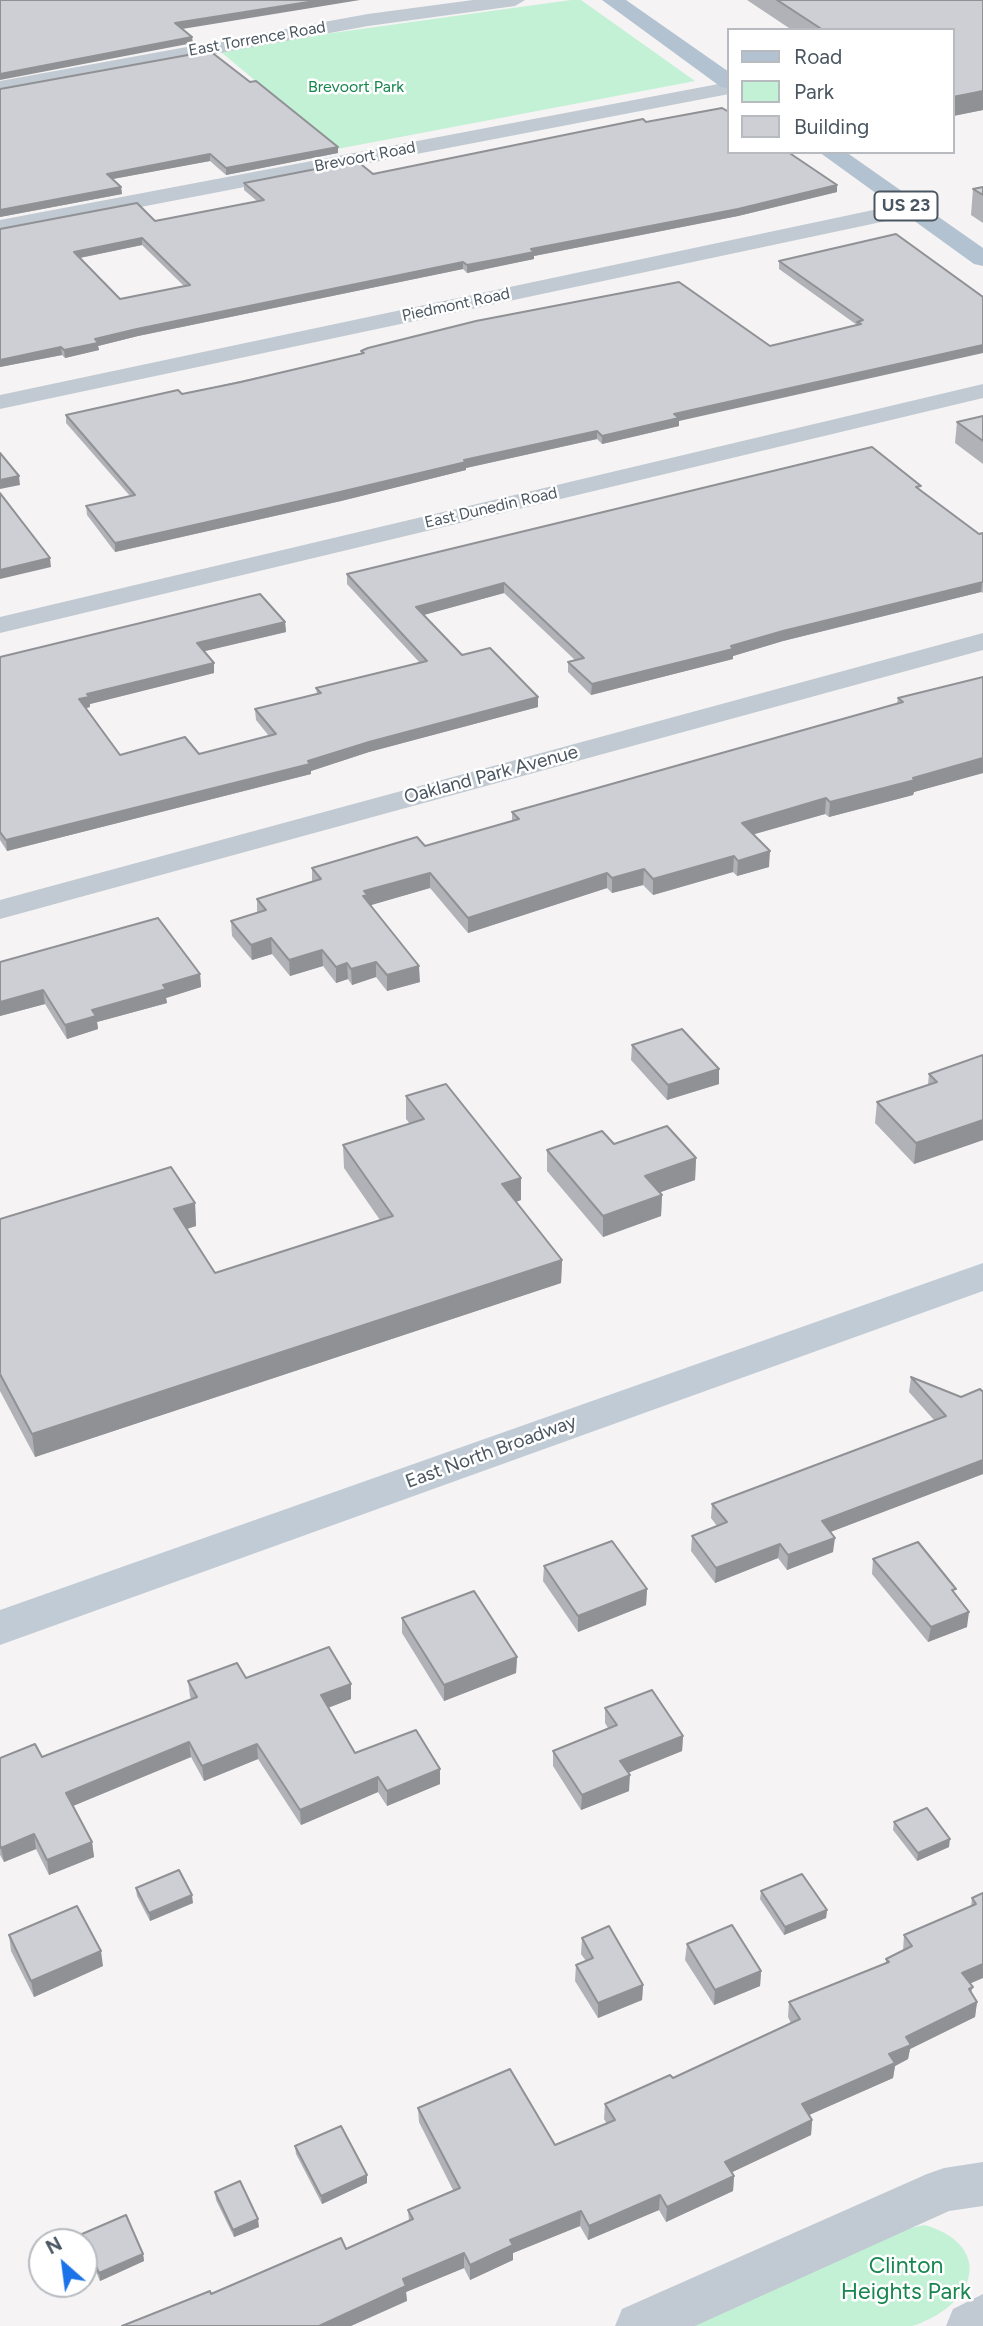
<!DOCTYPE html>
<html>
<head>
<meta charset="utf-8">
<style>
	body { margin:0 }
	#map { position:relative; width:983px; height:2326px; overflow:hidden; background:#f5f3f3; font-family:Figtree,sans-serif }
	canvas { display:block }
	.legend { position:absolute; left:727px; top:28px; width:228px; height:126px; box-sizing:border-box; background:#fff; border:2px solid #b7bbc0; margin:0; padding:9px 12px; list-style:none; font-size:21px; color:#4a5661 }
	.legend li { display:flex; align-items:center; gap:14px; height:35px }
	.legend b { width:35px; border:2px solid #b7bbc0 }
	.north { position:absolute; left:28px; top:2228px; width:70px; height:70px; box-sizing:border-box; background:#fff; border:2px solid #b7bbc0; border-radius:50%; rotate:332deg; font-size:19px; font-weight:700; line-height:28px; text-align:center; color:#4a5661 }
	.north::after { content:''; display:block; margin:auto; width:24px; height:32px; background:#1a73e8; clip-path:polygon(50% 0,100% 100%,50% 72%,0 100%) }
</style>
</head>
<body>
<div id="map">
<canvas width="983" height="2326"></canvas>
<ul class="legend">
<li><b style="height:9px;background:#b3c2d1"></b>Road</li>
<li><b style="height:19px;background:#c3f1d5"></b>Park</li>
<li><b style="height:19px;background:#cdcfd5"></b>Building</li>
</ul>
<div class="north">N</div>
</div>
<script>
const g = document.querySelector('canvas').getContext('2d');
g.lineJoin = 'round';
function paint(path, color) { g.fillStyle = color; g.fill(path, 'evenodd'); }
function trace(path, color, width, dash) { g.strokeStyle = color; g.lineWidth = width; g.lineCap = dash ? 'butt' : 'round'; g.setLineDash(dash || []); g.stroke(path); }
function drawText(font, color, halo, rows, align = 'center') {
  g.font = font + ' Figtree,sans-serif'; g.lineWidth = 5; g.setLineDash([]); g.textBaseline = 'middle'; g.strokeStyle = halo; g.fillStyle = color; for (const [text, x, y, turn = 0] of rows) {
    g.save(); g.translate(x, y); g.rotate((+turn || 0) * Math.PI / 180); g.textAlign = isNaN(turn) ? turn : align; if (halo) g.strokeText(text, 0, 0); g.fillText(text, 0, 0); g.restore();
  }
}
paint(new Path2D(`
	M571,0h10l114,81 -358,68 -116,-97 75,-14z
	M924,2225c58,16 59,62 13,90 -8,4 -17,9 -25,11 -19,0 -43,0 -64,0 -53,0 -106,0 -160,0l218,-97z`), '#c3f1d5');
paint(new Path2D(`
	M473,0h52l-10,6 -147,20 -368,67v-12l368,-67z
	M729,82v12l-729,140v-14z
	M911,202l8,2 3,5 -3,5 -919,195v-14z
	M983,384v14l-983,235v-16z
	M983,633v17l-983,269v-19z
	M983,2162v44l-34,5 -254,115h-80l7,-17 305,-135 17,-6z
	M983,2294v32h-37l7,-17z`), '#c1cad2');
paint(new Path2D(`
	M983,1263v28l-983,354v-35z`), '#c1cbd6');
paint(new Path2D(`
	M602,0h24l103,72v17l-8,-2z
	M819,152h27l137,96v18l-9,-2z`), '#b3c2d1');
paint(new Path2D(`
	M747,0h236v110l-30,6v-86h-161z
	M0,89l338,64 -112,22 -16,-14 -97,18 8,8 1,7 -122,23z
	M646,122l191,63v7l-99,24 -204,40v3l-35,7 -32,7 -4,-4 -325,67 -40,10 1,4 -34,8 -3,-3 -62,12v-138l155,-8 102,-20 -13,-11v-7l129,-9zM142,245l42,41 -64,13 -40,-41z
	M983,187v36l-12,-8 2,-26z
	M779,261l204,36 -304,124v5l-77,18 -5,-5 -131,29v2l-125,31 -226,51 -28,-37 -1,-9 44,-10 -64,-73v-8l116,-21 179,-40v-3l409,-5 87,-21 -78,-56z
	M983,416v48l-28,-21 2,-21z
	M921,491l58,43 4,-1v60l-2,-1 -198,49 -50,15v3l-142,36 -23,-23v-10l7,-2 -71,-67 -80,22 38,40 76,42v10l-169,45 -58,19v3l-304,77 -7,-11v-183l285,-35 1,10 -82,19 10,22 -124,31v3l-5,1 35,47 79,-1 70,-18 -13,-16 -1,-11 62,-15 -1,-6 104,-25 -73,-79v-10z
	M983,677v96l-69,19 -1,3 -84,22 -4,-3 -71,20 15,33 -32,9 -4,-4 -80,23 -10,-10 -31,8 -5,-5 -139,45 -38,-45 -60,17 50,77 -33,9 -11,-14 -24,8 -4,-6 -12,4 -13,-17 -33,10 -18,-22 -20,6 -20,-24 -1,-15 26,-8v-14l55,-18v-13l113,-22 87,-25v-9l385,-108 1,-6z
	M0,962l200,12 1,13 -35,11 1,5 -70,19 1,7 -31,10 -22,-35 -45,12z
	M632,1045l87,39 -52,16 -36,-40z
	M983,1055v85l-69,24 -39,-41 2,-21 51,-17 1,-11z
	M406,1096l115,82v22l-5,2 46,58 -1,23 -526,174 -35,-66v-172l195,-16 1,23 -9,3 28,44 165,-53 -36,-52 -1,-23 67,-21 -4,-5z
	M614,1144l82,14 -1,22 -35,12 2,3 -1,21 -58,21 -56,-66v-21z
	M911,1377l50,20 22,77 -153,58 3,20 -46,18 -9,-12 -63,25 -24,-32 1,-15 25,-10 -6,-8 1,-14 222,-84 -25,-28z
	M873,1559l82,35 12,33 -39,15 -56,-68z
	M544,1566l103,23 -1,16 -68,27 -35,-51z
	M402,1618l115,39 -1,16 -72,28 -42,-68z
	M246,1678l105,21 -23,9 27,45 85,16v15l-53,22 -9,-14 -77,33 -43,-66 -54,22 -13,-24 -118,49 19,36 2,15 -45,18 -13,-26 -32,13 -4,-7v-97l42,-1 149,-58 -1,-3 -2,-15z
	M605,1708l78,28 -1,15 -54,22 1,18 -48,19 -28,-44v-15l55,-23 -3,-5z
	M894,1822l55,25 -32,14 -24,-31z
	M136,1888l57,15 -43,18 -13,-25z
	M761,1891l66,19 -1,8 -42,17 -24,-36z
	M983,1893l-13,90 3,4 -2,6 6,9 -2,15 -65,32 -2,10 -13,7 -2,12 -84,37 3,5 -1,15 -79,37 2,4 -1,15 -67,31 -7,-12 -71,30 -8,-14 -67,27v7l-43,20 -6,-12 -58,24 1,9 -196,-7 135,-45 63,-28 -1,-11 45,-20 -34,-68 -1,-14 137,37 52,-21 -3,-5 1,-15 68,-26 118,-55 -3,-6 1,-15 97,-39v-4l17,-8 1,-16 67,-29 1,-8z
	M9,1935l94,31 -69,31 -23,-46z
	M582,1938l61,47 -1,15 -44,18 -23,-37 1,-16 10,-4 -5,-7z
	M687,1944l74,27 -1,15 -46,19 -29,-45z
	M295,2146l72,37 -45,21 -26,-50z
	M215,2192l44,35 -25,10 -18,-37z
	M82,2234l61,20 1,7 -44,20 -17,-39z`), '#b0b2b7');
paint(new Path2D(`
	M321,0h39l-184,30 -1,-7z
	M192,37l1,6 -193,37v-6z
	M983,91v19l-30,6v-19z
	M338,147v6l-112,22v-7z
	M210,154v7l-103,19v-6z
	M837,185v7l-99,24 -204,40v3l-67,14v-8l64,-16z
	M121,187l1,7 -122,23v-7z
	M142,238v7l-68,14v-7z
	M463,262v7l-325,67 -40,10 1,4 -34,8 -1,-8 31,-11 42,-10z
	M983,345v8l-304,68v5l-77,18v-8l72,-22z
	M61,347l1,8 -62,12v-7z
	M597,431v8l-131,29v2l-125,31 -226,51v-9l349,-83z
	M19,476l1,9 -20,4v-9z
	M50,558l1,9 -51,12v-9z
	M982,582l-1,10 -198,49 -50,15v3l-142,36 1,-11 191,-53z
	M504,583v10l-88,24v-10z
	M285,622l1,10 -89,21v-10z
	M214,663v10l-124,31v3l-10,3 -1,-11 8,-5z
	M538,697v10l-169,45 -58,19v3l-304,77 -1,-11 302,-79 61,-19z
	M983,758v15l-69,19 -1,3 -84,22 1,-15z
	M826,798l-1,16 -84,24 1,-15z
	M770,851l-1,16 -32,9 1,-15z
	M734,856l-1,16 -80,23v-16z
	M644,869l-1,16 -31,8v-15z
	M430,873v15l-62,18 -5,-10 1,-5z
	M607,873v15l-139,45v-15z
	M271,938l1,16 -20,6 -1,-15z
	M322,950l1,16 -33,10 -1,-16z
	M376,962v15l-24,8 -1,-16z
	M347,963l1,16 -12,4v-16z
	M419,966l1,16 -33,9v-16z
	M200,974l1,13 -35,11 1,5 -70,19 1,7 -31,10 -2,-14 27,-15 71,-25z
	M43,990l2,14 -45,12v-14z
	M719,1069v15l-52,16 1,-15z
	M983,1120v20l-69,24 2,-21z
	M696,1158l-1,22 -51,18 1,-22z
	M521,1178v22l-19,7v-23z
	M662,1195l-1,21 -58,21v-21z
	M195,1203l1,23 -20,6 -2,-23z
	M562,1260l-1,23 -526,174 -3,-23z
	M983,1460v14l-163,62 2,-15z
	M835,1538l-2,14 -46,18 1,-15z
	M780,1544l-2,14 -63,25 1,-15z
	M647,1589l-1,16 -68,27v-16z
	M969,1612l-2,15 -39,15 3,-15z
	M517,1657l-1,16 -72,28v-16z
	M351,1684v15l-29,11 -1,-15z
	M683,1736l-1,15 -62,25v-15z
	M189,1742l2,15 -123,51 -2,-15z
	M257,1744l1,15 -54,22 -2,-15z
	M440,1769v15l-53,22v-15z
	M630,1775l-1,16 -48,19 1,-15z
	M378,1777v15l-77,33 -1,-15z
	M34,1834l2,15 -32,13 -3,-14z
	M950,1839l-1,8 -32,14 1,-8z
	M92,1842l2,15 -45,18 -2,-15z
	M192,1895l1,8 -43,18 -1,-8z
	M827,1910l-1,8 -42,17 1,-8z
	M101,1951l2,15 -69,31 -3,-16z
	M983,1964v14l-23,10 2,-15z
	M761,1971l-1,15 -46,19 1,-15z
	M643,1985l-1,15 -44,18v-15z
	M977,2002l-2,15 -65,32 -2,10 -13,7 -2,12 -93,41 2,-15 87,-50 17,-17z
	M812,2120l-1,15 -87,41 1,-14z
	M367,2175v8l-45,21 -1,-8z
	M734,2176l-1,15 -67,31 1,-15z
	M660,2195l-1,15 -71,30 1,-14z
	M581,2211l-1,15 -67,27v7l-43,20v-15l40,-25z
	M258,2219l1,8 -25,10 -1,-7z
	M464,2253v15l-58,24 1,9 -56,25h-32l84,-47z
	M143,2254l1,7 -44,20 -1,-8z`), '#909195');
const building = new Path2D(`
	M0,0h321l-146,23 17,14 -192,37z
	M777,0h206v91l-30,6v-67h-130z
	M210,51l40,31 6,-1 82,66 -112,21 -16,-14 -103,20 14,13 -121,23v-121z
	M722,108l7,4v40h59l49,33 -99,24 -207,40 3,3 -35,7 -32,6 -4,-3 -326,67 -42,10 3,4 -34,7 -3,-3 -61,13v-131l137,-26 18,18 109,-21 -20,-17 113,-22 16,13 270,-55 3,3zM142,238l48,47 -70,14 -46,-47z
	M983,187v8l-10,-6z
	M896,234l87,63v48l-309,69 5,4 -77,18 -5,-5 -133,29 2,2 -126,30 -225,51 -29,-37 49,-11 -69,-80 112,-25 4,4 59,-12 123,-29 -3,-2 7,-3 108,-27 203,-39 91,64 91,-22 -4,-2 6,-2 -84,-59z
	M983,416v25l-26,-19z
	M872,447l49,39 -5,1 63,47 4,-1v49l-200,49 -52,15 2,3 -141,35 -24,-22 16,-4 -80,-75 -88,24 46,48 28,-7 48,49 -169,45 -61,19 2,3 -304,76 -6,-8v-175l260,-63 25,28 -88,21 17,20 -127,31 2,3 -10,2 41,56 65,-18 14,17 77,-20 -21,-25 66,-16 -5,-5 111,-27 -80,-87z
	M0,453l19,23 -19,4z
	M0,493l50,65 -50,12z
	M983,677v81l-70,20 2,2 -85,22 -4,-4 -84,25 28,28 -32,10 -4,-5 -81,23 -9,-10 -32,9 -5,-5 -139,45 -38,-45 -66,18 4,4 -5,1 56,70 -32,9 -11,-13 -25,7 -4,-6 -11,4 -14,-17 -33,10 -18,-22 -20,7 -20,-24 35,-11 -9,-11 64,-20 -9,-11 105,-31 8,9 94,-27 -7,-7 391,-110 -5,-4z
	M158,918l42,56 -37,11 3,4 -74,21 4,6 -31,9 -22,-35 -43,12v-40z
	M682,1029l37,40 -51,16 -36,-40z
	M983,1055v65l-67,23 -39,-41 60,-20 -8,-8z
	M446,1084l75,94 -19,6 60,76 -530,174 -32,-60v-155l171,-52 24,36 -21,6 41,64 178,-57 -50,-71 81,-26 -18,-23z
	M667,1126l29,32 -51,18 17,19 -59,21 -56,-66 55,-19 12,13z
	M911,1377l50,20 19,-8 3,3v68l-161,61 13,17 -47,17 -8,-11 -64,24 -24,-32 35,-14 -15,-18 234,-88z
	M612,1541l35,48 -69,27 -34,-50z
	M918,1542l38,47 -4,1 17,22 -38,15 -58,-68z
	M474,1591l43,66 -73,28 -42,-67z
	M329,1647l22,37 -30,11 34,58 61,-23 24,39 -53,22 -9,-14 -78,33 -43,-66 -55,22 -13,-24 -123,51 26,49 -45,18 -13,-26 -33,14 -1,-3v-87l35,-14 7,13 155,-60 -9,-16 49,-18 9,15z
	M652,1690l31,46 -63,25 10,14 -48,20 -29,-44 64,-26 -12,-17z
	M927,1808l23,31 -32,14 -24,-31z
	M179,1870l13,25 -43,18 -13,-25z
	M802,1874l25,36 -42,17 -24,-36z
	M983,1893v71l-21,9 11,14 -4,2 8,13 -71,35 5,8 -22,9 6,9 -93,41 10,16 -87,42 9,14 -67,31 -7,-12 -71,31 -8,-15 -71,29 3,5 -43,20 -6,-12 -61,26 3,7 -87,40h-197l88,-35 1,3 130,-56 5,11 67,-30 -5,-9 52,-22 -42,-80 92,-39 45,76 60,-25 -10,-16 65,-29 3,3 127,-59 -11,-17 100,-40 -3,-3 26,-13 -8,-11 72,-31 -4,-6z
	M77,1906l24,45 -70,30 -22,-46z
	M732,1925l29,46 -46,19 -28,-46z
	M609,1926l34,59 -45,18 -22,-38 17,-7 -11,-20z
	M341,2126l26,49 -46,21 -26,-50z
	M240,2181l18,38 -25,11 -18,-38z
	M126,2215l17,39 -44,19 -17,-39z`);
paint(building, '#cdcfd5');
trace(building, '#909195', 2);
drawText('16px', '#4a5661', '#fff', [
	["East Torrence Road",257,39,-10],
	["Brevoort Road",365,157,-11],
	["Piedmont Road",456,305,-12],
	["East Dunedin Road",491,508,-13]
]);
drawText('16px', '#17864f', '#fff', [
	["Brevoort Park",356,87]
]);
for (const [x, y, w] of [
	[906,206,63]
]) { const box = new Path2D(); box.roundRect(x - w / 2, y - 14.5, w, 29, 5); g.fillStyle = '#fff'; g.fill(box); trace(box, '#4a5661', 2); }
drawText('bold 18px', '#4a5661', null, [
	["US 23",906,206]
]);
drawText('19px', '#4a5661', '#fff', [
	["Oakland Park Avenue",491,775,-15],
	["East North Broadway",491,1452,-20]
]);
drawText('23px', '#17864f', '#fff', [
	["Clinton",906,2266],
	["Heights Park",906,2292]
]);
</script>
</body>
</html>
